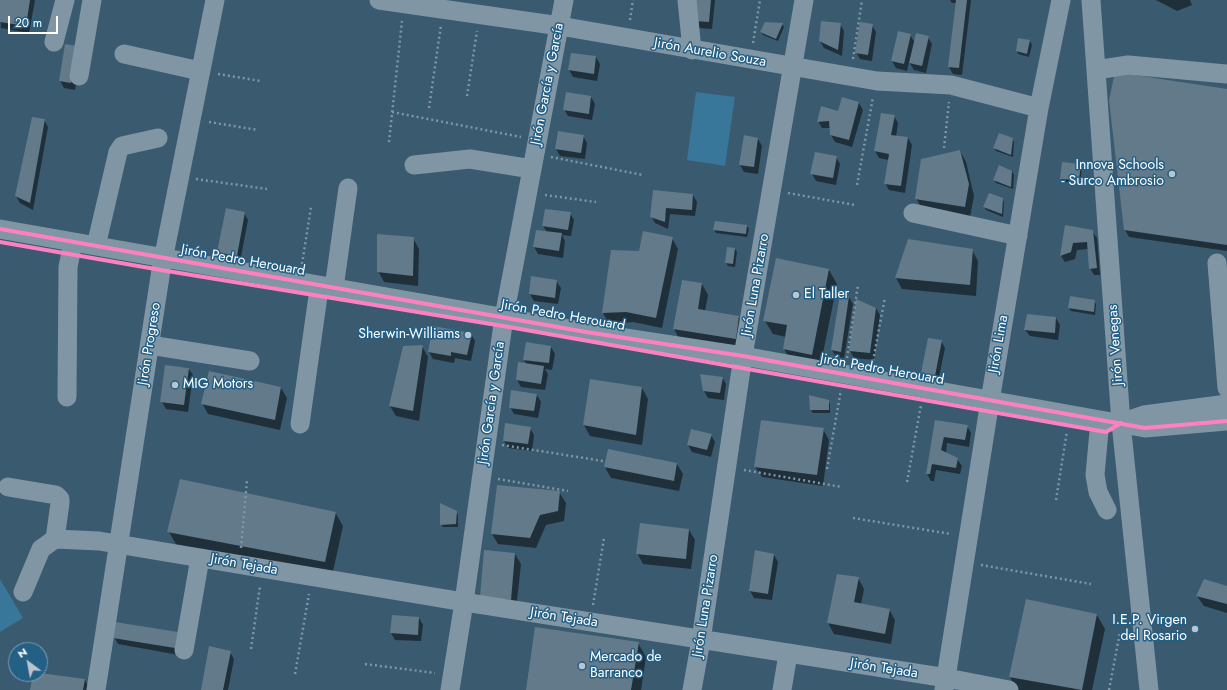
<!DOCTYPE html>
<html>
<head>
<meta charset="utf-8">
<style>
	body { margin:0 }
	#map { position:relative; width:1227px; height:690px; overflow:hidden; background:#3a5a6f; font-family:Jost,sans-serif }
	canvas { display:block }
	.north { position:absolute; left:8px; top:642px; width:40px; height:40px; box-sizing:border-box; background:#245f85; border:1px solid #7c9fb6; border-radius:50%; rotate:328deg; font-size:11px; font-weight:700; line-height:16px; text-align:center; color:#fff }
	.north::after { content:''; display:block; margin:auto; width:14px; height:18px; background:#bac5cd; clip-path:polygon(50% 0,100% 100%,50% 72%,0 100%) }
	.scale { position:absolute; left:8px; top:16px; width:50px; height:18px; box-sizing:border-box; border:2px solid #fff; border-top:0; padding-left:5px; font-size:12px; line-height:14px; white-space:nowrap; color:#fff; -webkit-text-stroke:3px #245f85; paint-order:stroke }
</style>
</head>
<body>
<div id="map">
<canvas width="1227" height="690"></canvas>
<div class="north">N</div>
<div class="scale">20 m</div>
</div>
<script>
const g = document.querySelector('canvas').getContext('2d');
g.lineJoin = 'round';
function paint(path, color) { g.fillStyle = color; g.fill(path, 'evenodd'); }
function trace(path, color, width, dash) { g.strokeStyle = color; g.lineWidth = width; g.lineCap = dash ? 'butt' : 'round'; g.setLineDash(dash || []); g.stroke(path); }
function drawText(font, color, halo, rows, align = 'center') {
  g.font = font + ' Jost,sans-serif'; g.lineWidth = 3; g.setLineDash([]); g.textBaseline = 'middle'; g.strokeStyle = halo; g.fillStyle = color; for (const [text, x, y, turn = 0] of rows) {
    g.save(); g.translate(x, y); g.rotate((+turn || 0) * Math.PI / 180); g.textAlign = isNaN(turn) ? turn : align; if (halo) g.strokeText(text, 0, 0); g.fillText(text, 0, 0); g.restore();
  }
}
paint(new Path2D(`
	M696,92l39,5 -10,69 -38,-6z
	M0,579l23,39 -23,14z`), '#38769a');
paint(new Path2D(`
	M0,0h35l-6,33 -28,-5z
	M697,0h18l-3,29 -13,-1z
	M950,0h21l-9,75 -9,-1 -4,-7 8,-64h-5z
	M1156,0h34l2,5 -15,6z
	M782,24l2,3 -6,14 -15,-6 -2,-3z
	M840,24l4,7 -2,25 -18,-8 -4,-7z
	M872,25l4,7 -4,29 -12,-2 -4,-7z
	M910,35l5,8 13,-6 4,7 -6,29 -12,-3 -5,-8 -2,9 -11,-3 -4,-7z
	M1019,39l11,2 2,4 -3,12 -11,-3 -1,-3z
	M80,54l-5,36 -11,-2 -4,-7z
	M596,57l4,7 -3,17 -24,-4 -4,-7z
	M1227,90v161l-98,-14 -4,-7z
	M591,97l4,7 -3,16 -24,-4 -4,-7z
	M859,103l4,7 -11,37 -17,-5 -4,-7v-7h-9l-4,-7z
	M894,116l4,7 -2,14 12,1 4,7 -7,48 -16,-3 -4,-7 4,-23 -10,-2 -4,-7z
	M44,120l4,7 -15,83 -13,-7 -4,-7z
	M583,136l4,7 -2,16 -25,-3 -4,-7z
	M758,139l4,7 -4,28 -14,-2 -4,-7z
	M1012,139l2,3 -1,15 -17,-6 -2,-3z
	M960,151l6,11 8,34 -4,21 -48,-8 -6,-11z
	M836,157l4,7 -4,21 -20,-4 -4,-7z
	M1080,165l2,3 -2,15 -17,-1 -2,-3z
	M1012,171l2,4 -1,14 -17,-6 -2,-3z
	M653,191l40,4 4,7 -2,14 -25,-2 -2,15 -13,-6 -4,-7z
	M1002,199l2,3 -1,15 -17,-7 -2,-3z
	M244,213l4,7 -8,42 -18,-3 -4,-7z
	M570,213l4,7 -3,16 -9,-1 3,6 -2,17 -25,-4 -4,-7 13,-15 -4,-6z
	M747,226l2,3 -2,8 -31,-4 -2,-3z
	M1066,226l26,5 5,7 3,37h-6l-4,-7 -2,-19 -11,1 -2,9 -10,3 -4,-6z
	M413,238l6,11 -1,37 -34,-4 -6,-11z
	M672,238l6,11 -16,79 -29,-6 -24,2 -6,-11 9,-62 28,1z
	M909,240l63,10 6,11 -2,35 -74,-7 -6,-11z
	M735,249l2,3 -2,15 -7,-1 -2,-3z
	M829,270l8,14 -17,84 -28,-5 -8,-14 2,-12 -13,-3 -8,-13z
	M556,281l5,7 -3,16 -24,-3 -4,-7z
	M682,281l20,3 6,11 -3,16 34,6 6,11 -4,21 -61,-9 -6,-11z
	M849,297l4,7 -9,54 -8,-1 -4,-7z
	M1071,297l23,4 2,3 -1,11 -24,-4 -2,-3z
	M876,308l4,7 -6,45 -20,-2 -4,-7z
	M1056,318l4,7 -2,15 -28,-4 -5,-6z
	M471,334l4,7 -4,20 -16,-3 -1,5 -21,-4 -4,-7z
	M941,341l4,7 -7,34 -12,-2 -4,-7z
	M422,346l6,11 -9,64 -23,-5 -6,-10z
	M551,347l4,7 -3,16 -7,-1 3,5 -3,16 -24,-3 -4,-7 10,-15 -3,-5z
	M166,366l22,2 5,7 -5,37 -22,-3 -4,-7z
	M722,377l4,7 -2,16 -16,-2 -4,-7z
	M281,388l6,10 -7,32 -72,-16 -6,-11z
	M642,388l6,11 -6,46 -52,-9 -6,-11z
	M537,395l4,7 -3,16 -24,-4 -4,-7z
	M828,401l2,3v9h-17l-2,-3z
	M936,421l31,5 4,7 -2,14 -22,-4 -1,10 11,6 5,7 -2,8 -24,-4 -2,11h-3l-4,-7z
	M530,428l4,7 -2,16 -24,-3 -4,-7z
	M823,429l6,11 -6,46 -61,-9 -7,-10z
	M711,435l4,7 -4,15 -19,-5 -4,-7z
	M677,464l6,10 -4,17 -68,-13 -6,-11z
	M559,492l7,11 -2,18 -18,4 -10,23 -38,-4 -6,-10z
	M335,512l8,14 -11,50 -155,-30 -8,-14z
	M456,512l2,3v12h-15l-2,-3z
	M689,530l6,10 -4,29 -48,-5 -6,-11z
	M515,554l6,10 -5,46 -35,-13z
	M774,555l4,7 -6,38 -18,-2 -4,-7z
	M858,578l6,11 -3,15 28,5 6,11 -4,24 -57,-10 -6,-11z
	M1227,587v26l-23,-7 -7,-10z
	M1027,600l70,15 8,14 -13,61h-75l-7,-13z
	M419,618l4,7 -2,16 -26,-1 -4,-7z
	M177,633l2,22 -61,-11 -4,-7z
	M638,643l8,14 -5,33h-114z
	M230,652l4,7 -6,31h-26z
	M34,674l51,6 5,10h-59z`), '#0007');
paint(new Path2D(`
	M0,0h30l-4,26 -26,-4z
	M696,0h15l-2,22 -15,-1z
	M956,0h11l-8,68 -11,-1z
	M821,21l20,2 -3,27 -19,-9z
	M765,22l18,1 -7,16 -16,-7z
	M860,22l13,2 -5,31 -13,-2z
	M898,31l13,3 -7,30 -13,-3z
	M916,33l13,3 -7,30 -13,-3z
	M1018,38l12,2 -3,14 -11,-3z
	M65,44l12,2 -6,37 -12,-2z
	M571,53l25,3 -2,18 -26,-4z
	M1115,72l112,17v156l-103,-15 -15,-130z
	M566,92l25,4 -2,18 -26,-4z
	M842,97l17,5 -10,38 -19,-5 -1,-14 -12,1 4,-16 17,5z
	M881,113l14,2 -4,20 17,2 -7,49 -17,-2 5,-30 -15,-3z
	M32,117l13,2 -15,84 -15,-7z
	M558,131l26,4 -3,18 -26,-4z
	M999,133l14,5 -2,17 -18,-7z
	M744,135l14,3 -4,29 -15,-2z
	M960,150l9,34 -4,23 -50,-8 6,-40z
	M815,152l22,4 -4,22 -23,-4z
	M1062,162l19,2 -2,16 -19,-1z
	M999,165l13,6 -1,16 -18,-7z
	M653,190l40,4 -1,16 -26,-2 -1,14 -15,-5z
	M989,193l14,5 -1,16 -19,-7z
	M226,208l19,4 -8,44 -20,-4z
	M545,209l26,3 -3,18 -26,-4z
	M715,221l32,4 -1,9 -33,-4z
	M1065,225l28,5 4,38 -8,1 -2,-27 -14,1 -2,9 -11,4z
	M536,230l26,3 -3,18 -26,-4z
	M643,231l30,6 -17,81 -30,-6 -24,1 9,-63 28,1z
	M377,234l37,3 -1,39 -36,-4z
	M908,239l65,10 -3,36 -75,-7z
	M727,247l8,1 -2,16 -8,-1z
	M776,258l53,11 -17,86 -29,-6 4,-24 -24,-4z
	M531,276l26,4 -2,18 -26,-4z
	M682,280l20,3 -4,26 41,7 -3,23 -63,-10z
	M840,294l9,2 -8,56 -10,-2z
	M1070,296l25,4 -1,12 -26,-4z
	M856,299l20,9 -6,45 -21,-2z
	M1027,314l29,3 -1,16 -31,-3z
	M433,326l39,7 -5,22 -16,-3v4l-23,-4z
	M928,338l14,2 -7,36 -14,-3z
	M526,342l25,4 -2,17 -26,-3z
	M423,345l-10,66 -24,-5 14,-60z
	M518,362l26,4 -3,18 -25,-4z
	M165,365l24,3 -5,37 -24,-3z
	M209,371l72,16 -6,33 -74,-16z
	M700,374l23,3 -3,16 -17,-2z
	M590,379l52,8 -6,48 -53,-10z
	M511,390l26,4 -3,17 -25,-3z
	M809,395l20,5v10h-19z
	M761,420l63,8 -7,47 -63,-8z
	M935,420l33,5 -3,15 -21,-3 -3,13 17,8 -2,10 -24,-4 -2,10h-4z
	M505,423l26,4 -3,17 -25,-3z
	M691,429l21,5 -5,16 -20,-5z
	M608,449l69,14 -3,18 -70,-14z
	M180,479l156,33 -11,50 -158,-30z
	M497,485l63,6 -2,20 -18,4 -10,23 -39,-4z
	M440,503l17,8 -1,13 -16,1z
	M640,523l49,6 -3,30 -50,-5z
	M484,550l31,3 -4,47 -31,-3z
	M755,550l19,4 -6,40 -19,-3z
	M837,574l22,3 -5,25 36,7 -5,25 -58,-11z
	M1204,579l23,7v18l-31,-8z
	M1026,599l71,15 -15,76 -73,-13z
	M392,615l27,2 -1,18 -28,-2z
	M115,622l63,10 -3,16 -62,-10z
	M535,627l104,15 -8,48h-105z
	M209,646l22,5 -8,39h-22z
	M40,673l45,6 -2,11h-53l3,-16h7z`), '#627a8a');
trace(new Path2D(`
	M630,20l3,-20
	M753,43l7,-43
	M853,59l9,-59
	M218,74l43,7
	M467,96l10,-65
	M429,108l12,-83
	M392,112l129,25
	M209,122l49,8
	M389,142l13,-121
	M944,148l5,-46
	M551,157l92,18
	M196,179l71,10
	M857,185l16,-88
	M788,193l67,12
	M545,195l51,7
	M302,264l9,-57
	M847,358l11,-73
	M873,361l12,-64
	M502,445l101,16
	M827,469l14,-79
	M744,470l98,17
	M498,479l70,12
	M907,482l14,-77
	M1056,500l11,-69
	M853,518l98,16
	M241,548l6,-68
	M981,565l110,19
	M593,605l11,-67
	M251,649l9,-63
	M365,664l70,9
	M295,674l14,-80
	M1109,690l11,-58`), '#8096a5', 2.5, [2, 3]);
trace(new Path2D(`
	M379,0l181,26 317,55 74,4 88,23
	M687,0l5,50
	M1091,0l30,423 28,267
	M54,42l11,-42
	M124,54l76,17
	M1096,70l32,-5 99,9
	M79,76l13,-76
	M414,165l56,-6 62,10
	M913,213l105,23
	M0,229l586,103 157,24 402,72 82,-7
	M96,246l22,-94 4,-6 36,-8
	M1217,263l10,125
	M334,288l14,-100
	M150,345l100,16
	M67,397l1,-130 5,-25
	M1100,420l-5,55 3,17 9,18
	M1121,423l23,-8 83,-11
	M300,424l18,-128v-11
	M8,487l48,8 4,4v4l-5,36
	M23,592l18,-43 14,-10 44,2 365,61 483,76 62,12
	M184,650l16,-92
	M96,690l65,-420 54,-270
	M450,690l14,-88 40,-285 60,-317
	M692,690l9,-50 42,-284 61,-356
	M782,690l6,-36
	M944,690l46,-289 49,-293 22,-108`), '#8096a5', 19);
trace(new Path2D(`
	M0,229l586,103 157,24 402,72 82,-7
	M0,242l161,28 342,56 603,106 15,-9`), '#ff80c0', 4);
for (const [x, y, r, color] of [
	[1172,174,4,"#bac5cd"],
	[796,295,4,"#bac5cd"],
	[468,335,4,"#bac5cd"],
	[175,385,4,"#bac5cd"],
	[1195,629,4,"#bac5cd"],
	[582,666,4,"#bac5cd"]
]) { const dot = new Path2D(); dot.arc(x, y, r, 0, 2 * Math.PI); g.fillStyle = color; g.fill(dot); trace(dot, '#245f85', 1.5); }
drawText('14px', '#fff', '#245f85', [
	["Jirón Aurelio Souza",710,53,10],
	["Jirón García y García",548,84,-79],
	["Jirón Pedro Herouard",243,261,10],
	["Jirón Luna Pizarro",756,285,-80],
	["Jirón Pedro Herouard",563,316,10],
	["Jirón Progreso",150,344,-81],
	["Jirón Lima",999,344,-80],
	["Jirón Venegas",1116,345,-94],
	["Jirón Pedro Herouard",882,370,10],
	["Jirón García y García",492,403,-82],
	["Jirón Tejada",244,565,10],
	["Jirón Luna Pizarro",706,606,-81],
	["Jirón Tejada",564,618,9],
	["Jirón Tejada",884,669,9]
]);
drawText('14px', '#fff', '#245f85', [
	["Innova Schools",1164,166],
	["- Surco Ambrosio",1164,182],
	["El Taller",804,295,"left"],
	["Sherwin-Williams",460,335],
	["MIG Motors",183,385,"left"],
	["I.E.P. Virgen",1187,621],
	["del Rosario",1187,637],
	["Mercado de",590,658,"left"],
	["Barranco",590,674,"left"]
], 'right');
</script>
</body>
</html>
